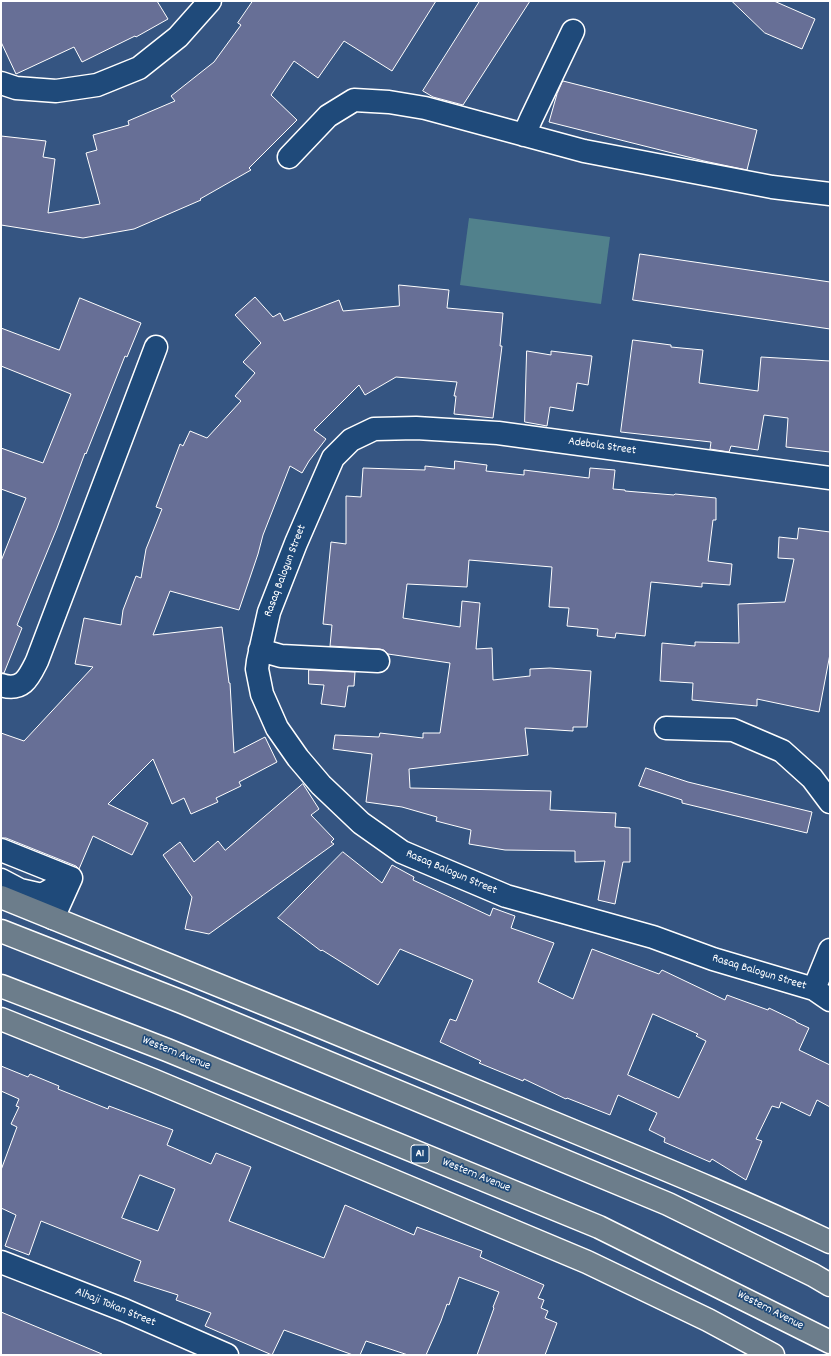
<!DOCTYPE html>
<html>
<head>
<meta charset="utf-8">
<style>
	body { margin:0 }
	#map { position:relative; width:831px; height:1356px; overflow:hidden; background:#355582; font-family:Dekko,sans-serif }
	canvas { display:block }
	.frame { position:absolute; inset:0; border:2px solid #fff; pointer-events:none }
</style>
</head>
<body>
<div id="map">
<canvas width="831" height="1356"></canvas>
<div class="frame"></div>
</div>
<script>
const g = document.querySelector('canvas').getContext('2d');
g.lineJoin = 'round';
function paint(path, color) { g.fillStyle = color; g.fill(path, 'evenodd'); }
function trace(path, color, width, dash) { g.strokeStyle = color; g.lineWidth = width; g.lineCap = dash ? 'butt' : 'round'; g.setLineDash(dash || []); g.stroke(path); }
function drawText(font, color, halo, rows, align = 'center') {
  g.font = font + ' Dekko,sans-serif'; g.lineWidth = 3.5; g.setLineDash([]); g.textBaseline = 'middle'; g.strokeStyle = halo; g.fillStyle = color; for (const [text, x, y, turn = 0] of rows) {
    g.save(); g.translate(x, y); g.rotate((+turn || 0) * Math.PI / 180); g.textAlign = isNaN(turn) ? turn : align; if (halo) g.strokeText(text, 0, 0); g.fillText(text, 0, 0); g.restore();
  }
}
paint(new Path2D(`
	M469,218l141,19 -9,67 -141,-19z`), '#51818c');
const building = new Path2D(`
	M1,1h156l11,18 -32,18 -1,-1 -53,26 -8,-15 -58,27 -15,-32z
	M253,1h183l-44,70 -48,-30 -26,37 -24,-17 -23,34 26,25 -48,48 2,2 -51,29 1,1 -67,29 -51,9 -82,-13v-89l45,5 -3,16 12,2 -7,54 52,-9 -14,-51 11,-3 -4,-15 36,-10 -1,-4 47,-20 -4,-5 43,-34 27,-37 -3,-2z
	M480,1h50l-67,104 -30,-8 -10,-6z
	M732,1h42l41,18 -13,30 -37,-16z
	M563,81l194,49 -10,40 -43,-9 -155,-39 8,-28z
	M640,254l190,28v47l-197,-29z
	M399,285l50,5 -2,18 56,5 -3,33h2l-9,72 -39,-4 2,-18h-2l3,-14 -61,-5 -31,18 -6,-10 -45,45 12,9 -17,22 -7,12 -12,-7 -27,69 -5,19 -19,56 -69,-19 -17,44 69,-8 7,56h1l4,70 31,-16 12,25 -38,20 2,4 -25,12 2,4 -27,12 -7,-16 -12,6 -19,-45 -45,45 40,19 -16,32 -39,-19 -14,33 -3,-3 -70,-28h-5v-105l23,8 69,-74 -18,-3 9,-46 37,7 2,-15 13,-34 5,2 5,-29 16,-40 -6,-2 24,-63 3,2 7,-15 17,7 34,-37 -6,-5 20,-23 -12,-11 18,-19 -26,-28 20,-18 18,20 7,-4 4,8 55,-21 4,11 56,-5z
	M80,298l61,25 -14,34 -2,-1 -39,98 -1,-1 -28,75 -40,97 5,3 -18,45h-3v-112l25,-63 -25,-9v-41l42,15 28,-69 -70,-28v-38l58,22z
	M633,340l38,5v2l32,3 -4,33 59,8 3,-34 69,4v91l-44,-5 2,-29 -24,-3 -6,35 -27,-4 -2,6 -19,-3 1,-7 -90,-10z
	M527,351l24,4v-4l41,5 -4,29 -11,-2 -4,28 -23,-4 -3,19 -22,-4z
	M455,461l32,4 -1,6 38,4v-5l65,8 1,-10 25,2 -2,19 12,1v1l49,4 1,-1 41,4v22h-3l-5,41 24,3 -2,21 -28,-2v4l-51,-5 -6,54 -29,-3 -1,5 -18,-2 1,-7 -31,-3 2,-18 -20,-1 3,-40 -83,-7 -2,27 -60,-3 -4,34 57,9 2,-26 18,2 -4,46 16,-1 1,32 37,-4v-7l20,-1 41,3 -4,56h-14v4l-48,-3 3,27 -119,14 1,19 141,3 -1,19 66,3 -1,14 15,1v34h-7l-8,42 -17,-4 7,-39 -30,1v-11l-70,-1 -36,-6 2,-14 -35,-9 1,-4 -35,-10 -36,-5 6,-48 -39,-5 2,-14 44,2 1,-4 43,5v-5h17l10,-70 -62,-9 -4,-4 -5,-1 -49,-3 2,-21 -9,-1 8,-82 15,2v-48l15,1 2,-29 62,2v-4l29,3z
	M799,528l31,4v122l-11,58 -62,-13v7l-65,-6 1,-17 -33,-2 2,-38 33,3v-4l44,1 -1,-39 47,-2 9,-43 -16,-1 1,-21 18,2z
	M309,670l46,2 -1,14h-6l-3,21 -24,-3 3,-19 -15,-1z
	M646,768l42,14 124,30 -5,21 -125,-30v-3l-43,-14z
	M303,784l16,25 -8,6 23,24 -3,3 3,2 -125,90 -24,-5 7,-32 -29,-42 17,-13 14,20 24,-21 7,9z
	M343,852l39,31 10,-18 22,12 -1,3 77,36 3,-8 22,8 -4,12 43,15 -16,39 35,17 19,-50 67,25 3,-4 63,30 2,-5 41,15 1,-2 27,13v1l13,6 -10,22 31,15v42l-13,-7 -7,16 -29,-14 -2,6 -7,-2 -16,33 6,2 -16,39 -34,-21 -2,3 -46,-20 1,-4 -16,-8 8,-17 -39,-18 -8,20 -43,-17 -1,1 -42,-20 -1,2 -44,-18 2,-2 -41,-19 10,-23 6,2 17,-41 -73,-31 -22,36 -56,-35 -1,1 -43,-33zM653,1014l45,20 -2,2 10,5 -27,57 -51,-23z
	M1,1066l27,11 2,-3 29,12 -1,3 50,20 1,-3 64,24 -6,15 44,19 5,-11 35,14 -22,54 95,37 21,-53 69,30 3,-8 65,24 -2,6 64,28 -6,13 6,2 -3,8 7,3 -3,7 12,5 -12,32h-68l17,-47 -1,-1 6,-15 -40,-15 -10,28 -2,-1 -6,17 -15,34h-18l-42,-14 -6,14h-7l-69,-25 -12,25 -67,-29 6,-13 -35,-13 2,-5 -44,-14 7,-20 -100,-40 -12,34 -24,-9 11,-31 -15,-7v-38l16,-43 -6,-3 8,-17 -3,-1 3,-7 -18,-8zM140,1175l35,14 -17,42 -36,-13z
	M1,1312l101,42v1h-101z`);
paint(building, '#676f96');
trace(building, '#fff', 1);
const minor = new Path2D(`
	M1,83l15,5 40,3 41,-6 42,-17 39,-31 32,-36
	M524,135l7,-16 42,-88
	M289,157l39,-41 26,-16 35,2 36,6 159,43 188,36 58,7
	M830,478l-332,-45 -82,-5 -42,1 -23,11 -18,18 -37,85 -27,69 -11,49 -1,8 5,25 15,34 21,30 23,27 40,38 41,29 104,44 147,41 60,22 101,30 16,11
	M260,650l21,6 97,5
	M1,685c22,7 28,-8 36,-24l119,-314
	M666,728l67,2 49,21 30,27 18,24
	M1,850l70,28
	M1,880l19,10 22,5 29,-17
	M53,918l18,-40
	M814,989l16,-39
	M1,1262l123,48 103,45`);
const major = new Path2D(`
	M1,897c172,69 343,139 514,210 105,44 212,86 315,135
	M1,1019l154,62 432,181 121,58 65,35`);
const highway = new Path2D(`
	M1,931l181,71 486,202 145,71 17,10
	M1,986l166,64 432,177 231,115`);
trace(minor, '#fff', 25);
trace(major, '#fff', 25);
trace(highway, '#fff', 25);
trace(minor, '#1f4a7a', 22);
trace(major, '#6c7d8b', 22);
trace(highway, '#6c7d8b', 22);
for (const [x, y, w] of [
	[420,1154,18]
]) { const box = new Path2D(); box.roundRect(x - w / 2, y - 9, w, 18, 3); g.fillStyle = '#1f4a7a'; g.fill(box); trace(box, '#fff', 1); }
drawText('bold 11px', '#fff', null, [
	["A1",420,1154]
]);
drawText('12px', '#fff', '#1f4a7a', [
	["Adebola Street",602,447,8],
	["Rasaq Balogun Street",286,571,-69],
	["Rasaq Balogun Street",451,873,23],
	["Rasaq Balogun Street",759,973,17],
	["Western Avenue",176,1054,22],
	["Western Avenue",476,1176,22],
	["Alhaji Tokan Street",115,1308,22],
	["Western Avenue",770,1311,27]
]);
</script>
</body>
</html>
